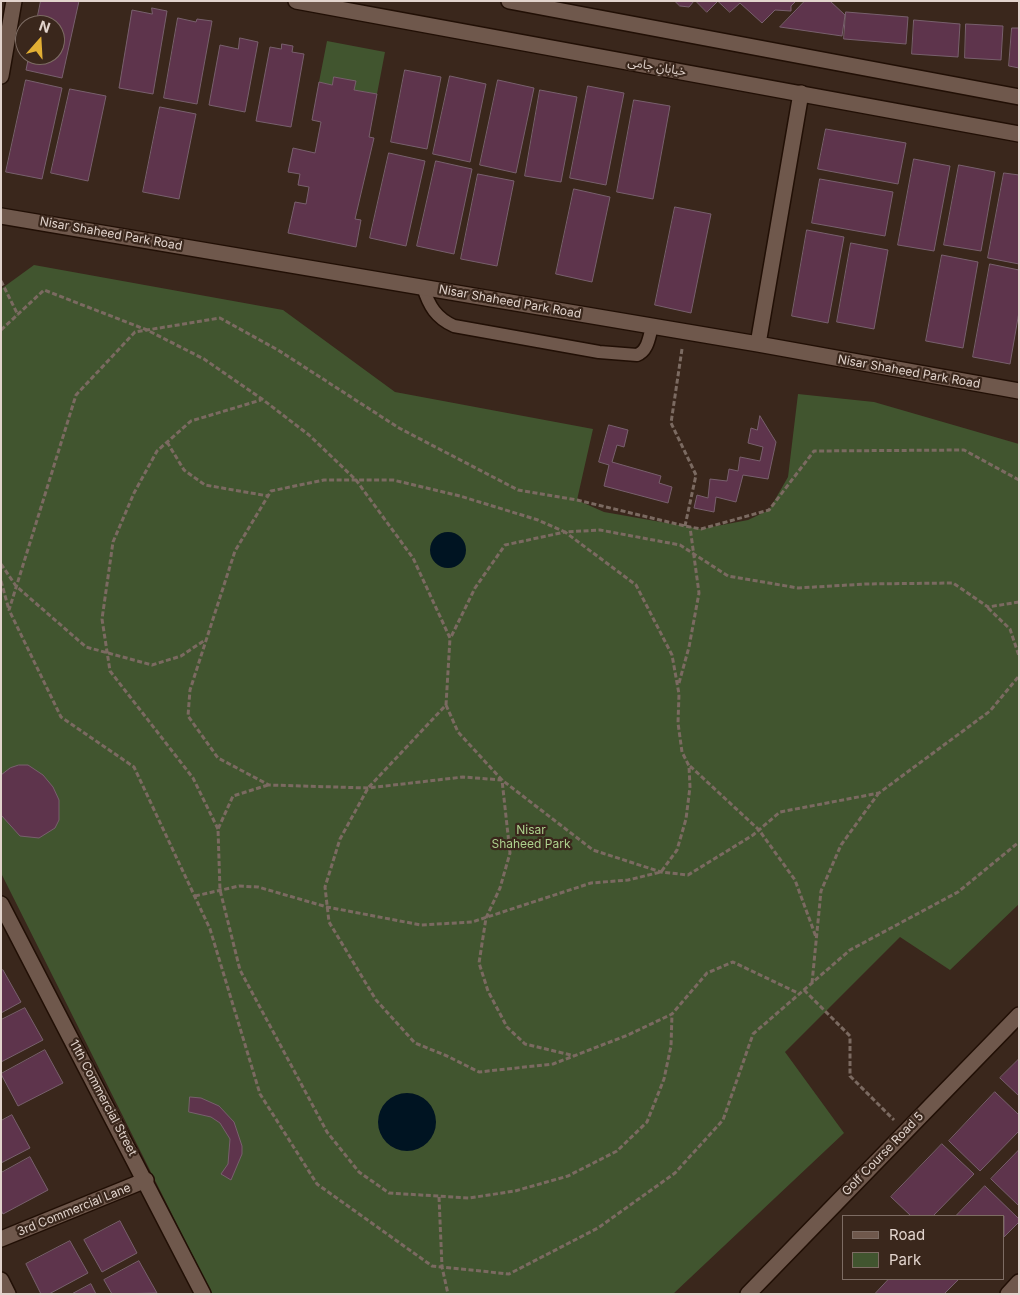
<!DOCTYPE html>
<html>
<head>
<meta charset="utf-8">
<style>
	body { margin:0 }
	#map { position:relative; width:1020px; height:1295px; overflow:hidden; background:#3a271c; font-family:Inter,sans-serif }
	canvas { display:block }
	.frame { position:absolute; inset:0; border:2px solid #e2d4cd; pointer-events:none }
	.legend { position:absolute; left:842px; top:1215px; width:162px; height:65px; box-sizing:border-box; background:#3a271c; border:1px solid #7d6c63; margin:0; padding:6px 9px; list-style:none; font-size:15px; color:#e2d4cd }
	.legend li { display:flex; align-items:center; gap:10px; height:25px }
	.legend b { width:25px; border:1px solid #7d6c63 }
	.north { position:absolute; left:15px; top:15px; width:50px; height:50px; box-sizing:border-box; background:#3a271c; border:1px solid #7d6c63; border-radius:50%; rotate:19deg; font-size:14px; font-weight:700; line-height:20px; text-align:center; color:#e2d4cd }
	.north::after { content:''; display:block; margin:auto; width:18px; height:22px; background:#e2af34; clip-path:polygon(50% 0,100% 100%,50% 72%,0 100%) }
</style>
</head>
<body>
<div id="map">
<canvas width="1020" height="1295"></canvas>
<div class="frame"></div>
<ul class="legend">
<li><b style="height:6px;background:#6f584c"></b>Road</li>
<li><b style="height:14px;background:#41552f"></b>Park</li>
</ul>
<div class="north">N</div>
</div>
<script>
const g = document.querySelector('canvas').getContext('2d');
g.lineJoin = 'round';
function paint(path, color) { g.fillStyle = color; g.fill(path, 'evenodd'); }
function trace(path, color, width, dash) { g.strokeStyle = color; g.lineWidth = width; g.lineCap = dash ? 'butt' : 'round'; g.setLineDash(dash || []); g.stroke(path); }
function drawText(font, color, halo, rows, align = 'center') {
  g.font = font + ' Inter,"Noto Sans Arabic",sans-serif'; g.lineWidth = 4.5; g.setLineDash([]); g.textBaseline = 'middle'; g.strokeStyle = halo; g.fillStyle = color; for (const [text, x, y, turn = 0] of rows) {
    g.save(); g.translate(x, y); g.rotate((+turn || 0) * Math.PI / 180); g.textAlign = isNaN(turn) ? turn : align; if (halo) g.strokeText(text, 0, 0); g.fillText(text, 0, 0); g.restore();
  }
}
paint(new Path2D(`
	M327,41l58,11 -8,42 -23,-4 1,-9 -21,-4 -2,8 -13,-3z
	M34,265l249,45 112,82 198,37 -16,71 27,12 97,17 47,-9 21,-10 19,-33 10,-83 76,8 145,42v460l-69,66 -50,-33 -115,115 59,81 -171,161h-461l-211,-421v-584z`), '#41552f');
paint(new Path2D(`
	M430 550a18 18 0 1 1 36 0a18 18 0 1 1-36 0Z
	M378 1122a29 29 0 1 1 58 0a29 29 0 1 1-58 0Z`), '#001422');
const building = new Path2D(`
	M41,1h38l-17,77 -36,-8 3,-15h26v-30h-19z
	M675,1h19l-5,6 -9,-1z
	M696,1h22l-11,11z
	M718,1h78l-5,5v5l-16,-1 -13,13 -22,-20 -10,9z
	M805,1h25l15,14 -3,21 -62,-9z
	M152,8l15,3 -14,83 -34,-6 13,-78 20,4z
	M846,12l62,5 -2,27 -62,-5z
	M178,18l18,4 1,-3 15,2 -15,83 -33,-6z
	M914,20l46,4 -2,33 -46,-3z
	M966,24l37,2 -2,34 -36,-2z
	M1012,28h7v40l-10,-2z
	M240,38l18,4 -13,70 -36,-7 11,-60 18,4z
	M282,44l11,2 -1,6 12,2 -13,73 -35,-6 14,-74 11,2z
	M405,70l36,7 -14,72 -36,-7z
	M450,76l36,8 -16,78 -37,-8z
	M334,77l22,4 -2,9 23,4 -8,43 5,1 -19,81 6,1 -5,27 -68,-14 7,-31 11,2 3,-17 -11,-2 2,-11 -12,-2 5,-24 22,5 6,-31 -9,-2 7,-38 13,3z
	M26,80l36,8 -20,91 -36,-7z
	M498,80l36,8 -18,85 -36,-8z
	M588,86l36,7 -18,92 -36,-7z
	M70,89l36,7 -18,85 -37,-8z
	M540,90l37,7 -16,85 -36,-6z
	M634,100l36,6 -17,93 -36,-7z
	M160,107l36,7 -17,85 -36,-7z
	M826,129l80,14 -8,41 -80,-15z
	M389,153l36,8 -19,85 -36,-8z
	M914,159l36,7 -16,85 -36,-6z
	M436,161l36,8 -18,85 -37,-8z
	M959,165l36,7 -14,79 -37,-6z
	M1004,173l15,2v89l-31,-6z
	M478,174l36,7 -17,85 -36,-7z
	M820,179l73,13 -8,44 -73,-13z
	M574,189l36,8 -18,85 -36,-8z
	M675,207l36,7 -20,99 -36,-8z
	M807,230l37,7 -16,86 -36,-7z
	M851,243l37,7 -14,79 -37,-7z
	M942,255l36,7 -15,86 -37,-7z
	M990,264l29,6v42l-9,52 -37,-7z
	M760,416l16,26 -8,37 -25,-4 -7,27 -20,-5 -2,15 -20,-4 3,-13 11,3 2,-19 17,2 2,-12 9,2 2,-14 20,4 3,-14 -15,-4 3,-15 6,2z
	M609,425l19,5 -4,17 -7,-2 -5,17 49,14 -2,7 13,4 -4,16 -64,-17 5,-21 -10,-3z
	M19,765h9l15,10 10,12 6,13v20l-4,8 -16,10 -19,-2 -19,-21v-40l9,-7z
	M3,970l18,32 -20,11v-42z
	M25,1008l18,32 -42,22v-42z
	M45,1050l18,33 -45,23 -17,-32z
	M1019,1059v37l-19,-18z
	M995,1092l24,23v16l-39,40 -31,-30z
	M190,1097l11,1 18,8 15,16 8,24v8l-11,26 -10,-6 7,-10 2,-25 -10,-16 -9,-6 -22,-5z
	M12,1115l18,33 -29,15v-42z
	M942,1144l32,30 -41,42h-22l-20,-19z
	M1019,1150v56l-28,-27z
	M30,1157l18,33 -45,24 -2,-4v-37z
	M985,1186l34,33v3l-15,15v-21h-48z
	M120,1221l17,32 -35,19 -18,-32z
	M70,1241l18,32 -39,21h-8l-15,-30z
	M139,1261l18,32 -45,1 -8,-14z
	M889,1279h70l-15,15h-69z
	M91,1284l5,10h-24z`);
paint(building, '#5e344c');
trace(building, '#78606d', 1);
const service = new Path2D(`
	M423,287c6,19 13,31 31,39l145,26 38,3c11,-4 12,-18 15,-28`);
const minor = new Path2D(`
	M1,76l13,-75
	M1,216l757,128 261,47
	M758,344l43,-251
	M1,1239l145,-59
	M1,1280l7,14
	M748,1294l271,-279`);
const tertiary = new Path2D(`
	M1,904l202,390
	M1008,1294l11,-12`);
const secondary = new Path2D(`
	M296,1l723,133
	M509,1l510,96`);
trace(service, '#210f05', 15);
trace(minor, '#210f05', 18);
trace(tertiary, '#210f05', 18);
trace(secondary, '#210f05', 18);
trace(new Path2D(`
	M1,281l17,34
	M1,330l43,-40 103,40 57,29 58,40 47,36 47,45 57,78 37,80 -4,67 -78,83 -28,51 -15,48 4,35 47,78 39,43 32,13 32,16 74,-8 75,-29 44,-21 35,-41 26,-11 67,32
	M682,349l-11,74 25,52 -11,51
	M167,442l17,28 21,15 63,11
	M1019,480l-55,-30 -150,1 -45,59 -68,19 -16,-3 -108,-26 -59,-10 -119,-62 -121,-78 -58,-32 -85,14 -59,63 -67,215 52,107 73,50 76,162 50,165 57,90 115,82 77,8 89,-46 77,-55 48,-53 30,-86 97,-84 108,-58 61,-50
	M1,564l15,22 70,61 66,18 29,-9 24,-16
	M1,581l8,29
	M1019,602l-31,5 -35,-24 -88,1 -67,4 -70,-12 -48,-31 -80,-15 -35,2 -27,-12 -78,-24 -67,-16h-69l-53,11 -36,60 -45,139 -2,26 30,42 51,27 99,3 95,-11 39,3 91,70 68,22 27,3 65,-40 27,-23 99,-19 111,-82 29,-35
	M988,608l22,21 9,27
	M679,683l10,-36 10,-54 -9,-66
	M446,705l12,27 44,48 8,73 -10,35 -14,30 -7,45 9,28 19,36 18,17 50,12
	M690,766l69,64 36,50 21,57
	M268,785l-35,11 -15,33 2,61 20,80 87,162 32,40 30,21 80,5 46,-7 53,-15 49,-25 30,-29 17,-43 7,-33 1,-32
	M218,829l-25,-51 -83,-107 -8,-52 11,-77 21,-49 23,-42 34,-30 70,-21
	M195,896l44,-10 19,1 69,20 94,18 51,-3 119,-39 37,-3 33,-8 16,-22 9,-31 4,-32 -1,-21 -7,-14 -4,-29 1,-29 -7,-39 -36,-70 -71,-53 -60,13 -30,43 -24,49
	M812,983l9,-92 20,-46 37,-51
	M804,990l46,46v40l44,44
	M439,1197l3,70 6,27`), '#7b6a61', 3, [5, 2.5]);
trace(service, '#6f584c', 12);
trace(minor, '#6f584c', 15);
trace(tertiary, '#6f584c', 15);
trace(secondary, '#6f584c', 15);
drawText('12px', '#e2d4cd', '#3a271c', [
	["خیابانِ جامی",657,67,10],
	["Nisar Shaheed Park Road",111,234,10],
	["Nisar Shaheed Park Road",510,302,10],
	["Nisar Shaheed Park Road",909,372,10],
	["11th Commercial Street",103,1098,62],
	["Golf Course Road 5",883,1154,-46],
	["3rd Commercial Lane",74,1210,-22]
]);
drawText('12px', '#add18d', '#3a271c', [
	["Nisar",531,830],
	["Shaheed Park",531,844]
]);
</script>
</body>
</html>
